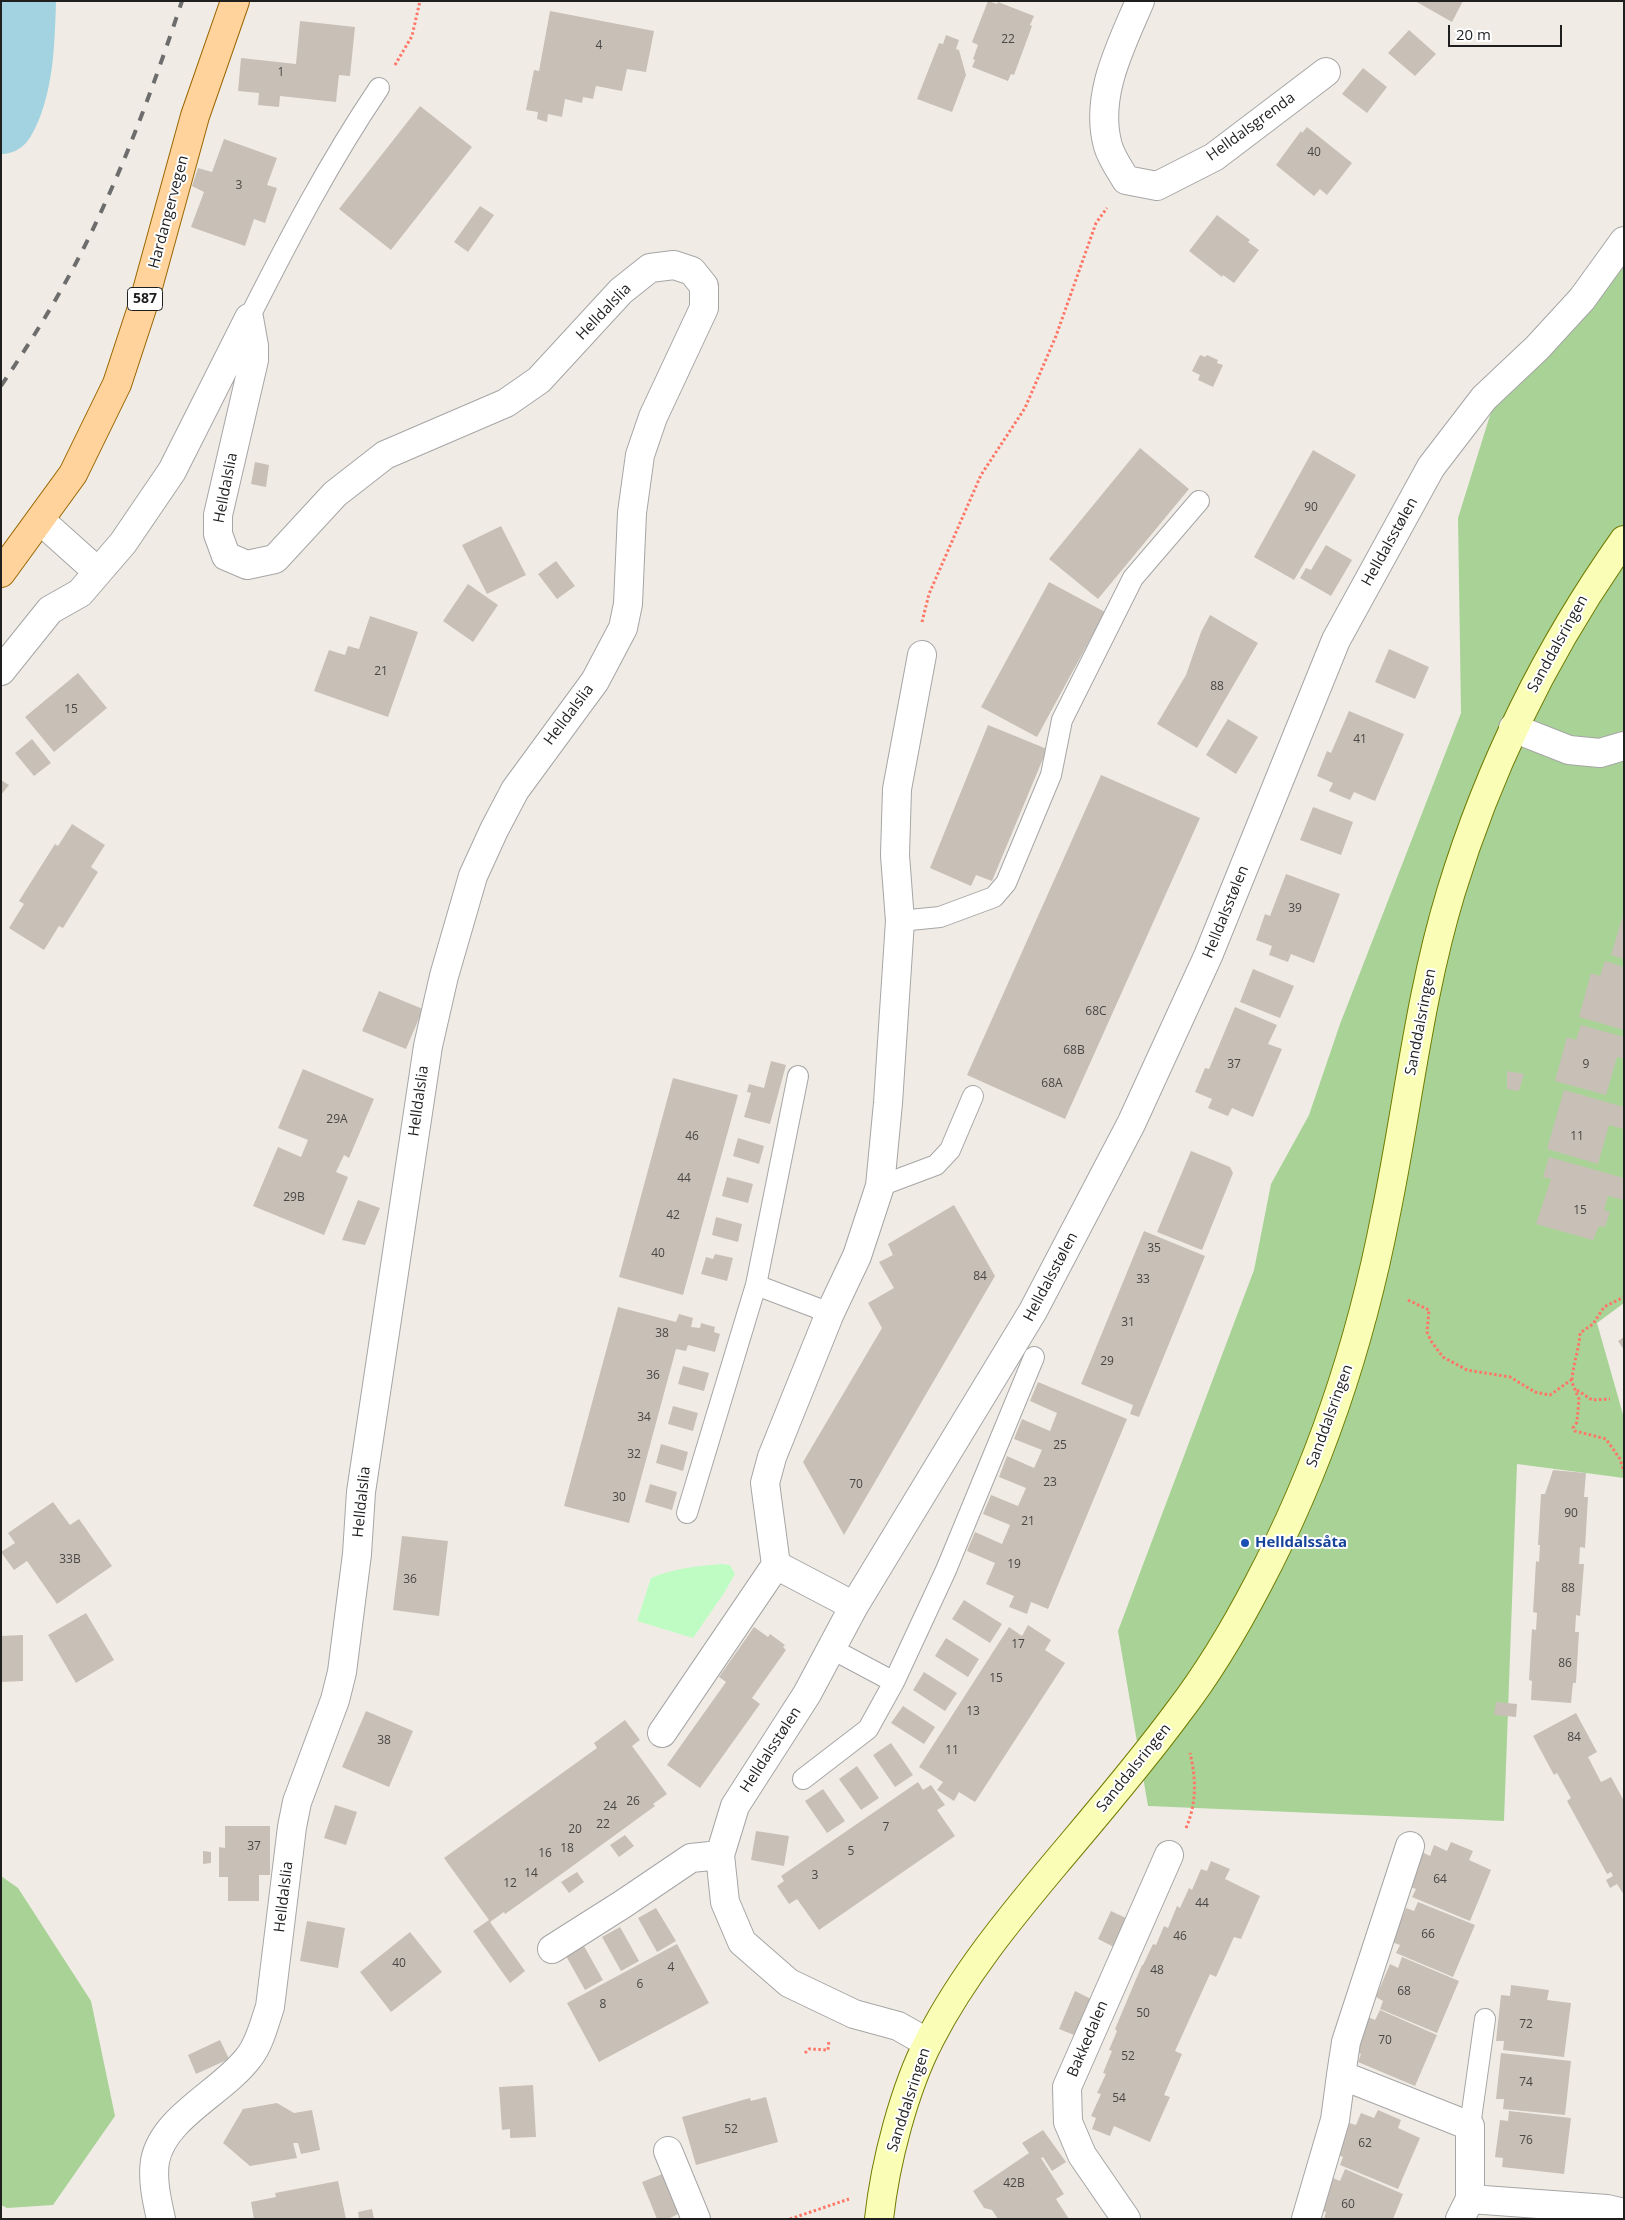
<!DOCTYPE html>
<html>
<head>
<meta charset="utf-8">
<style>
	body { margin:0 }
	#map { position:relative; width:1625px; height:2220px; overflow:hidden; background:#f0ece5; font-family:"Open Sans",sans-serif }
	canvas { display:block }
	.frame { position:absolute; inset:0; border:2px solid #1f1f1f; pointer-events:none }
	.scale { position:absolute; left:1448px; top:25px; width:114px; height:22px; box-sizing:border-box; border:2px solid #1f1f1f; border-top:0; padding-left:6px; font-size:15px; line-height:18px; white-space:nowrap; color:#1f1f1f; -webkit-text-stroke:4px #fff; paint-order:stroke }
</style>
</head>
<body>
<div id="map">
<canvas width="1625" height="2220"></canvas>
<div class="frame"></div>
<div class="scale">20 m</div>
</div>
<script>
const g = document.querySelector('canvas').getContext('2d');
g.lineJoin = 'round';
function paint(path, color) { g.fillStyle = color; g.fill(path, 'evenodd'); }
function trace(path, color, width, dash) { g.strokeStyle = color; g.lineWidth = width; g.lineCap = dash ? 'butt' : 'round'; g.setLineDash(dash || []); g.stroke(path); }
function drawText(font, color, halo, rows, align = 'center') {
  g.font = font + ' "Open Sans",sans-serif'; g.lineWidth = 4; g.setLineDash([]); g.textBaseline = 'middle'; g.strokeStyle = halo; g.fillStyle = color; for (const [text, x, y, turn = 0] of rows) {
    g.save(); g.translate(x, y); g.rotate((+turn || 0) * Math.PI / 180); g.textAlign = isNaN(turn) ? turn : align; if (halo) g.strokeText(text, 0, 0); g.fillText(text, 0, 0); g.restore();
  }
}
paint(new Path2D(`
	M1624,228v1075l-27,20 27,95v60l-107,-14 -13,357 -356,-15 -30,-175 136,-361 17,-86 38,-69 31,-91 121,-311 -3,-195 48,-154z
	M1,1876l17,12 73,113 24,115 -62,89 -46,3 -6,-3z`), '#a9d297');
paint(new Path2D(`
	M722,1564l8,1 5,9 -11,19 -31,45 -56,-17 14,-43c24,-10 46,-12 71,-14z`), '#bffcc4');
trace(new Path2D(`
	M1,120c19,-32 20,-82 21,-119`), '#a3d3e0', 68);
paint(new Path2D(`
	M988,1l9,3 1,-2 36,14 -4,9 2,1 -18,49 -3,-1 -3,7 -36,-14 3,-7 -2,-1 5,-14 -6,-3z
	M1415,1h48l-11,21z
	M550,11l104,20 -8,41 -19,-3 -5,22 -26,-5 -3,13 -10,-2 -1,6 -17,-4 -3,18 -14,-3 -1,8 -10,-3 1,-7 -12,-2 8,-40 5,1z
	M300,21l55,6 -5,49 -11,-1 -3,27 -56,-6 -1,11 -21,-2 1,-12 -21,-2 3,-33 55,6z
	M1409,30l27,24 -21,22 -27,-23z
	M946,35l13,5 -3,9 3,1 7,25 -14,37 -35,-13 22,-56 4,1z
	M1363,68l24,19 -20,26 -25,-19z
	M420,106l52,41 -81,103 -52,-41z
	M1307,127l45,36 -25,32 -7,-6 -6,7 -38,-31 25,-34 1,2z
	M224,139l53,19 -10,27 10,3 -12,35 -11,-4 -9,27 -54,-19 13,-35 -12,-6 6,-18 14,4z
	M480,206l14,9 -26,37 -14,-10z
	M1217,215l33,25 -2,2 11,8 -25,33 -11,-8 -1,2 -33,-26z
	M1200,355l5,2 2,-2 11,5 -1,3 6,2 -10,22 -15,-7 2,-5 -8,-4z
	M1140,448l49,41 -91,110 -49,-40z
	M1313,450l43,25 -62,105 -40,-23z
	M255,462l14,3 -3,22 -15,-3z
	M501,526l25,49 -39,19 -25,-49z
	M1326,545l26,15 -21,36 -31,-18 6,-10 5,2z
	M556,561l19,25 -18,13 -19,-25z
	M1049,582l56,30 -68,125 -56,-30z
	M468,584l30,21 -25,37 -30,-21z
	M1210,615l48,28 -61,105 -40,-24 29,-49 15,-43z
	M370,616l48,16 -30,85 -74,-26 15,-41 16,5 3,-9 11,3z
	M1389,649l40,18 -14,32 -40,-17z
	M78,673l29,35 -53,44 -29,-35z
	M1349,711l55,23 -29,67 -21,-9 -4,8 -21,-9 4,-8 -16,-7 10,-25 4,2z
	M1228,719l30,18 -22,37 -30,-19z
	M988,725l59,24 -55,132 -16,-6 -5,11 -41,-18z
	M32,739l19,24 -17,13 -19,-23z
	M1101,775l99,43 -135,301 -98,-44z
	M1,780l8,5 -8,10z
	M1313,807l40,15 -12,33 -41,-15z
	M72,824l33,21 -14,22 7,5 -35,56 -4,-2 -15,24 -35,-22 15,-24 -5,-3 36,-57 3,2z
	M1286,874l54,20 -26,69 -23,-9 -3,8 -19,-7 3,-9 -16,-6 9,-26 5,2z
	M1624,912v47l-13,-4z
	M1605,961l19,6v63l-45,-13 12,-44 9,3z
	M1253,969l41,17 -14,32 -40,-16z
	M379,991l44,18 -17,40 -44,-18z
	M1235,1007l42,18 -9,19 14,5 -29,68 -21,-9 -4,8 -20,-8 4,-9 -17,-7 10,-24 4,1z
	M1581,1025l43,12v22l-7,-2 -11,38 -51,-14 12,-44 9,3z
	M771,1061l15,4 -16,59 -26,-7 7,-24 -4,-1 2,-8 15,4z
	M303,1069l71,30 -25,59 -5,-3 -8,17 12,5 -24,58 -71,-29 25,-59 23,10 7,-17 -30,-12z
	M1507,1071l17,3 -5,17 -12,-2z
	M673,1078l65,17 -55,200 -64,-18z
	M1564,1090l60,17v22l-15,-4 -11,39 -51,-15z
	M738,1138l26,8 -5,18 -26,-8z
	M1191,1151l39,16 3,6 -31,77 -45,-18z
	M1549,1157l75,21v22l-16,-4 -4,14 6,2 -5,15 -6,-1 -6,14 -57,-16 15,-45 -8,-2z
	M727,1177l26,7 -5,19 -26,-7z
	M358,1200l22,8 -15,37 -23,-5z
	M954,1205l41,71 -151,259 -41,-73 79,-134 -14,-25 26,-15 -15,-26 14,-7 -5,-11z
	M716,1217l26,7 -4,18 -26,-7z
	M1144,1231l61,25 -66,161 -9,-3 3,-9 -52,-21z
	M715,1254l18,4 -6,23 -26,-7 5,-17 7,2z
	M618,1307l58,15 3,-8 14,4 -2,9 9,1 1,-5 14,4 -1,5 6,2 -5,18 -27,-7 -2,6 -10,-2 -47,174 -65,-17z
	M1624,1337v13l-6,-9z
	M683,1366l26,7 -5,18 -26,-7z
	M1038,1382l89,37 -79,190 -17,-7 -4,12 -18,-7 5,-11 -28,-12 9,-21 -28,-12 8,-19 27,12 8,-19 -27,-11 8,-19 27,11 8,-18 -27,-11 8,-21 27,12 8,-18 -28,-11 8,-20 28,12 7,-18 -27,-12z
	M673,1406l25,7 -5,18 -25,-7z
	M661,1444l27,8 -5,19 -27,-8z
	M1553,1470l33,3 -2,24h4l-3,51 -5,-1 -1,17h5l-4,52 -4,-1 -1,17h4l-3,51h-3l-2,20 -40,-3 1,-19 -3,-1 3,-51 4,1 1,-17 -4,-1 3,-51 3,1 1,-17h-2l3,-51h4z
	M650,1484l27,8 -5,18 -27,-8z
	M53,1502l17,23 9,-6 33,47 -55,38 -30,-43 -13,9 -13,-18 14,-9 -7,-10z
	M402,1536l46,5 -9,75 -46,-6z
	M964,1600l38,24 -12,19 -38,-24z
	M86,1613l28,47 -38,23 -28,-48z
	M1028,1625l23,15 -6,10 20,13 -90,139 -16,-10 -5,9 -17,-11 6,-8 -24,-15 90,-140 13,9z
	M754,1627l14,10 2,-3 15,11 -2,2 3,3 -34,48 8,6 -60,84 -33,-23 59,-83 -7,-5z
	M23,1635v46l-22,1v-46z
	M946,1638l33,21 -11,18 -33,-21z
	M924,1672l33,21 -12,18 -32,-21z
	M1496,1702l21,2 -1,13 -22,-2z
	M903,1706l32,21 -11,17 -33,-21z
	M366,1711l47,20 -24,56 -47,-20z
	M1576,1713l21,39 -9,5 13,25 10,-5 13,24v94l-7,-11 -7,4 -4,-8 7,-4 -2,-4 -4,2 -40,-73 4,-3 -14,-25 -3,2 -21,-39z
	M625,1720l15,20 -8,6 35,48 -14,10 2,2 -92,67 -58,41 -1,-2 -14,10 35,49 -15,12 -37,-52 16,-11 -45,-62 153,-110 -3,-5z
	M891,1743l22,32 -18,12 -22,-32z
	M857,1766l22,32 -18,12 -22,-31z
	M918,1782l5,8 8,-5 14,20 -8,5 18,26 -136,94 -22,-31 -8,5 -12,-18 7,-5 -3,-5z
	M823,1789l22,32 -18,12 -22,-32z
	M335,1805l22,7 -11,33 -22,-7z
	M225,1826h45v49h-11v26h-31v-24h-9v-30l6,1z
	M756,1831l33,5 -5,30 -33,-6z
	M625,1835l9,11 -15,11 -9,-12z
	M1451,1842l22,9 -4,9 22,10 -21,51 -58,-24 4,-8 -8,-3 14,-34 8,4 4,-11 13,6z
	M203,1851l8,1v11l-8,1z
	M1211,1861l19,8 -5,10 35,17 -19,43 -7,-2 -18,40 -6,-3 -35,77 7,3 -18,41 6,2 -20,45 -36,-16 -4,10 -18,-7 4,-11 -5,-2 10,-22 -4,-1 9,-19 -3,-1 9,-22 -3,-1 8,-19 -2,-2 27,-64h1l10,-21 3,1 8,-19 4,2 9,-22 3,2 9,-20 3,2 9,-21 6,2z
	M577,1872l7,10 -15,11 -8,-11z
	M1418,1902l57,23 -22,52 -57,-24 4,-8 -8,-3 14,-34 8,3z
	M656,1908l20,33 -19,11 -19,-34z
	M1111,1911l17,8 -14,28 -16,-8z
	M307,1921l38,7 -7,40 -38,-7z
	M620,1927l19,34 -18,10 -19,-34z
	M410,1932l32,40 -51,40 -31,-40z
	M677,1944l32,59 -110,59 -32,-59z
	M584,1946l19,34 -18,10 -19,-34z
	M1402,1957l57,24 -22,52 -57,-24 3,-8 -7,-4 14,-33 8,4z
	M1511,1985l38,5 -2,10 24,3 -7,54 -61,-7 1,-9h-8l5,-46 9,1z
	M1075,1991l16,8 -17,36 -15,-6z
	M1380,2010l57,25 -22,51 -57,-24 3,-8 -8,-3 15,-34 7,3z
	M220,2040l9,19 -33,15 -8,-19z
	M1501,2053l70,8 -6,54 -62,-6 1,-10h-8z
	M533,2085l3,52 -26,1v-9l-8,1 -3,-43z
	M766,2097l12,45 -82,23 -14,-48 68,-19 1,3z
	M277,2103l17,10 18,-3 8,40 -19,4 -3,-11h-5l4,15 -47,8 -27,-23 20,-34z
	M1378,2110l23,10 -3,8 22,10 -22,51 -58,-24 3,-8 -7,-3 13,-31 7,2 5,-12 13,5z
	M1509,2111l62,7 -7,56 -62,-7 1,-9 -8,-1 5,-37 8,1z
	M1043,2130l23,32 -14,9 -9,-14 -2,1 23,36 -8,5 13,20h-71l-6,-9 -8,-2 -11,-17 56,-38 -7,-10z
	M1345,2169l58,25 -10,25h-69l2,-7 -7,-2 14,-32 7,3z
	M665,2173l17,39 -14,7h-11l-15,-37z
	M338,2181l8,38h-92l-3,-17 25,-5 -1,-4z
	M372,2209l2,10h-15l-1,-7z`), '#c8bfb7');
const service = new Path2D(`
	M249,318c40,-79 80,-156 130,-230
	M900,921l40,-4 54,-20 12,-14 45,-108 11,-55 71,-142 66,-77
	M880,1186l56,-21 14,-15 23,-54
	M756,1285l74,28
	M687,1513l69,-228 42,-209
	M894,1682l52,-112 88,-213
	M803,1779l65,-50 26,-47 -62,-33
	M1470,2126l15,-107`);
const minor = new Path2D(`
	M1140,1c-19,45 -46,95 -32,145 3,11 12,24 18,34l31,6 57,-29 112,-85
	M40,520l58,52
	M1,671l49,-61 30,-17 43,-50 49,-72 77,-153 5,28v14l-36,155v19l8,22 21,9 28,-6 60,-65 50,-39 121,-52 33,-23 82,-89 29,-23 24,-3 18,6 12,15v22l-51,109 -13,38 -8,58 -4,91 -5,24 -28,53 -80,109 -21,40 -21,46 -29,100 -16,70 -67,446 -4,62 -15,118 -7,28 -38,102 -5,25 -22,180c-6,17 -10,36 -21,50 -26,35 -86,60 -94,104 -3,19 2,40 6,58
	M1513,728l56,22 31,3 24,-7
	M854,1606l-78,-41 -11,-82 7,-26 58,-144 27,-57 23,-70 8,-83 12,-182 -5,-66 2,-66 25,-134
	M662,1733l114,-168
	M552,1949l71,-45 68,-46 29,-3
	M928,2043l-30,-17 -44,-12 -65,-31 -47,-41 -17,-40 -5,-47 15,-49 72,-112 47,-88 179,-295 98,-187 77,-168 128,-316 95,-173 53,-69 53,-50 45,-49 42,-58
	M1341,2075l5,-33 64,-196
	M668,2151l28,68
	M1126,2219l-44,-64 -14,-33 -1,-35 102,-232
	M1306,2219l29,-99 6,-45 129,51v73
	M1460,2219l10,-20 137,10 17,4`);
const secondary = new Path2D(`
	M879,2219c6,-56 25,-130 51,-180 33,-64 79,-120 125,-175 42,-50 85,-100 124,-153 30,-39 56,-83 79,-127 62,-117 103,-241 128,-371 22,-107 33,-216 65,-321 39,-128 96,-243 173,-352`);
const primary = new Path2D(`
	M1,573l72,-99 44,-90 26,-79 52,-189 40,-115`);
trace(service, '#a6a6a6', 22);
trace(minor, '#a6a6a6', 30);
trace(secondary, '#6f7c00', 30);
trace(primary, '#9a6600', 30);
trace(new Path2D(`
	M395,65l17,-29 8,-35
	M922,622l7,-28 52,-119 44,-67 31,-72 40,-113 11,-15
	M1408,1300l21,10 -2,22 4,9 12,16 24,13 43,7 25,15 15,3 21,-15 8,19 -2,23 -4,6 2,3 31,8 14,20 4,13
	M1572,1380c1,-16 7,-30 8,-47l13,-9 11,-17 20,-10
	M1577,1390l15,10 18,-1
	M1186,1828c11,-25 10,-50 4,-75
	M805,2053l4,-4 19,1 1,-10
	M790,2219l59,-20`), '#ff7667', 3, [2.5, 2.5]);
trace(service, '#fff', 20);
trace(minor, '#fff', 28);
trace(secondary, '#fafdb6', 28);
trace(primary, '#ffd39b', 28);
trace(new Path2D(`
	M1,386c37,-55 72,-112 99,-172 32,-68 58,-141 82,-213`), '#6d6d6d', 4, [10, 10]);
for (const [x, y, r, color] of [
	[1245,1543,5,"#1a4fb4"]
]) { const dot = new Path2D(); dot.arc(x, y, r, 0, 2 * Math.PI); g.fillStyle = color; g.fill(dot); trace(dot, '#fff', 2); }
drawText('12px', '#494745', null, [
	["22",1008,40],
	["4",599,46],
	["1",281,73],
	["40",1314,153],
	["3",239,186],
	["90",1311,508],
	["21",381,672],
	["88",1217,687],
	["15",71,710],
	["41",1360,740],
	["39",1295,909],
	["68C",1096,1012],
	["68B",1074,1051],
	["37",1234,1065],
	["9",1586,1065],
	["68A",1052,1084],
	["29A",337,1120],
	["46",692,1137],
	["11",1577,1137],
	["44",684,1179],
	["29B",294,1198],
	["15",1580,1211],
	["42",673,1216],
	["35",1154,1249],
	["40",658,1254],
	["84",980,1277],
	["33",1143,1280],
	["31",1128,1323],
	["38",662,1334],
	["29",1107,1362],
	["36",653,1376],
	["34",644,1418],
	["25",1060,1446],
	["32",634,1455],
	["23",1050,1483],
	["70",856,1485],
	["30",619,1498],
	["90",1571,1514],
	["21",1028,1522],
	["33B",70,1560],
	["19",1014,1565],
	["36",410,1580],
	["88",1568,1589],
	["17",1018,1645],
	["86",1565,1664],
	["15",996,1679],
	["13",973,1712],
	["84",1574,1738],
	["38",384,1741],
	["11",952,1751],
	["26",633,1802],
	["24",610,1807],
	["22",603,1825],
	["7",886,1828],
	["20",575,1830],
	["37",254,1847],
	["18",567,1849],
	["5",851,1852],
	["16",545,1854],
	["14",531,1874],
	["3",815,1876],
	["64",1440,1880],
	["12",510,1884],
	["44",1202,1904],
	["66",1428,1935],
	["46",1180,1937],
	["40",399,1964],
	["4",671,1968],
	["48",1157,1971],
	["6",640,1985],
	["68",1404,1992],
	["8",603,2005],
	["50",1143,2014],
	["72",1526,2025],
	["70",1385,2041],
	["52",1128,2057],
	["74",1526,2083],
	["54",1119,2099],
	["52",731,2130],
	["76",1526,2141],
	["62",1365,2144],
	["42B",1014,2184],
	["60",1348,2205]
]);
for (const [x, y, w] of [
	[145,299,35]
]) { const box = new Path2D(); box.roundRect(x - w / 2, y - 11.5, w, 23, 4); g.fillStyle = '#fff'; g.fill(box); trace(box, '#1f1f1f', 1); }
drawText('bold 14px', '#1f1f1f', null, [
	["587",145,299]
]);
drawText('15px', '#1f1f1f', '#fff', [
	["Helldalsgrenda",1251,127,-36],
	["Hardangervegen",169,212,-75],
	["Helldalslia",604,312,-46],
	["Helldalslia",226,488,-79],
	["Helldalsstølen",1390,542,-61],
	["Sanddalsringen",1558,644,-61],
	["Helldalslia",569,715,-53],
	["Helldalsstølen",1226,912,-68],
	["Sanddalsringen",1421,1022,-79],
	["Helldalslia",419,1101,-82],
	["Helldalsstølen",1051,1277,-62],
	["Sanddalsringen",1330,1416,-70],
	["Helldalslia",362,1502,-84],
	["Helldalsstølen",771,1750,-57],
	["Sanddalsringen",1134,1768,-51],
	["Helldalslia",284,1897,-83],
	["Bakkedalen",1088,2039,-67],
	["Sanddalsringen",909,2100,-72]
]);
drawText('bold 15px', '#164399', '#fff', [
	["Helldalssåta",1255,1543]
], 'left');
</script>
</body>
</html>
